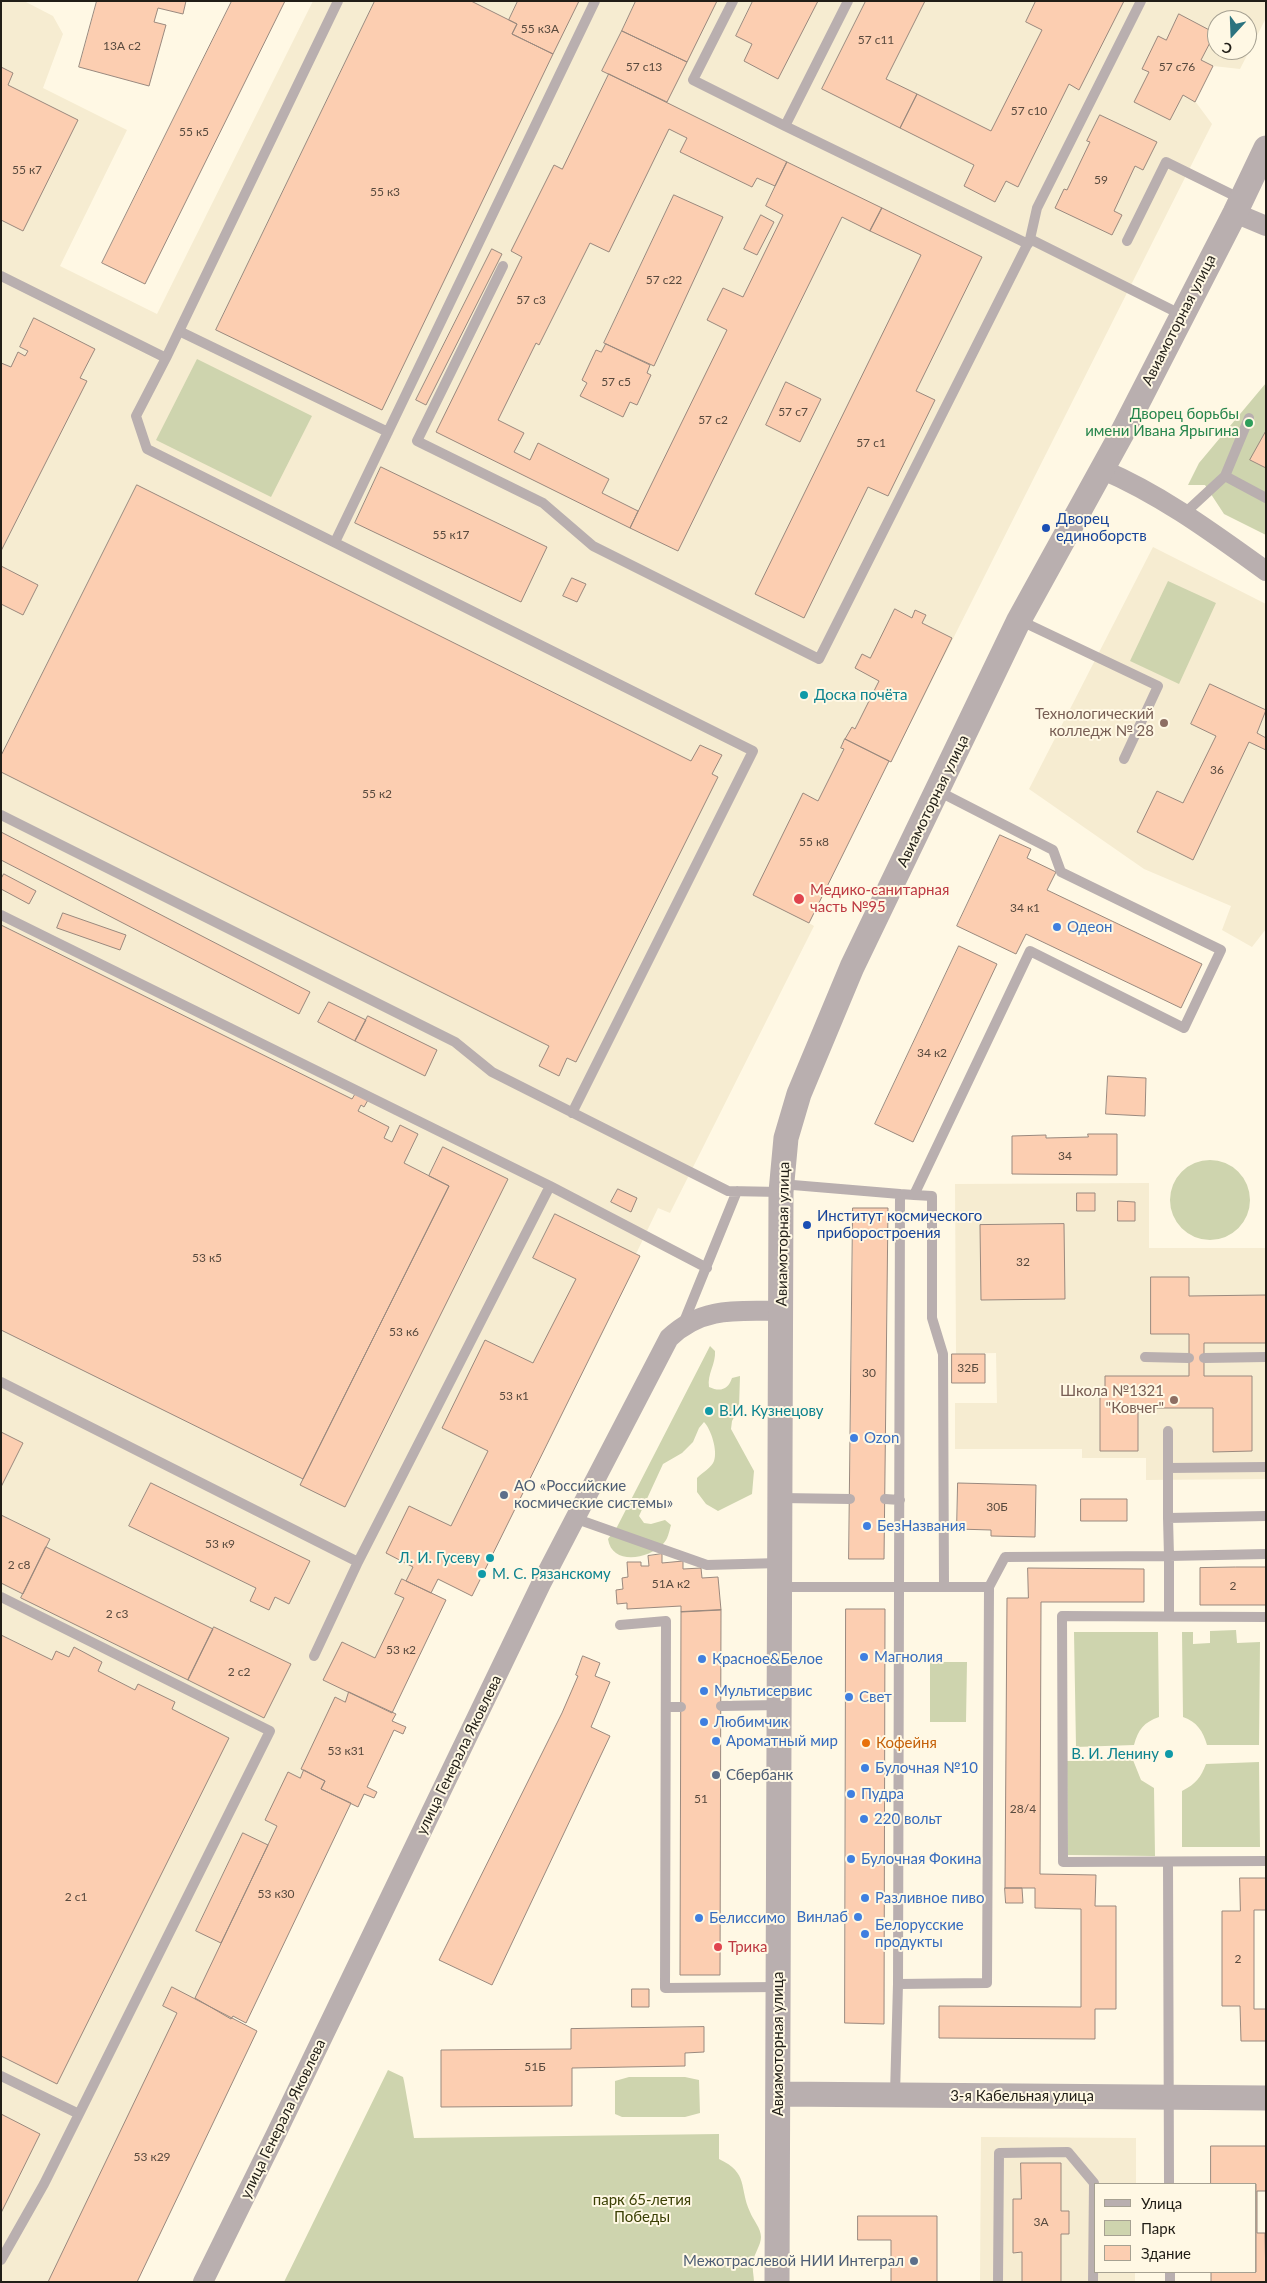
<!DOCTYPE html>
<html>
<head>
<meta charset="utf-8">
<style>
	body { margin:0 }
	#map { position:relative; width:1267px; height:2283px; overflow:hidden; background:#fff8e4; font-family:Lato,sans-serif }
	canvas { display:block }
	.frame { position:absolute; inset:0; border:2px solid #211e17; pointer-events:none }
	.legend { position:absolute; left:1094px; top:2183px; width:162px; height:90px; box-sizing:border-box; background:#fff8e4; border:1px solid #a6a192; margin:0; padding:6px 9px; list-style:none; font-size:15px; color:#211e17 }
	.legend li { display:flex; align-items:center; gap:10px; height:25px }
	.legend b { width:25px; border:1px solid #a6a192 }
	.north { position:absolute; left:1207px; top:10px; width:50px; height:50px; box-sizing:border-box; background:#fff8e4; border:1px solid #a6a192; border-radius:50%; rotate:200deg; font-size:14px; font-weight:700; line-height:20px; text-align:center; color:#211e17 }
	.north::after { content:''; display:block; margin:auto; width:18px; height:22px; background:#2c737f; clip-path:polygon(50% 0,100% 100%,50% 72%,0 100%) }
</style>
</head>
<body>
<div id="map">
<canvas width="1267" height="2283"></canvas>
<div class="frame"></div>
<ul class="legend">
<li><b style="height:6px;background:#b9afaf"></b>Улица</li>
<li><b style="height:14px;background:#ced4ae"></b>Парк</li>
<li><b style="height:14px;background:#fcceb1"></b>Здание</li>
</ul>
<div class="north">С</div>
</div>
<script>
const g = document.querySelector('canvas').getContext('2d');
g.lineJoin = 'round';
function paint(path, color) { g.fillStyle = color; g.fill(path, 'evenodd'); }
function trace(path, color, width, dash) { g.strokeStyle = color; g.lineWidth = width; g.lineCap = dash ? 'butt' : 'round'; g.setLineDash(dash || []); g.stroke(path); }
function drawText(font, color, halo, rows, align = 'center') {
  g.font = font + ' Lato,sans-serif'; g.lineWidth = 4; g.setLineDash([]); g.textBaseline = 'middle'; g.strokeStyle = halo; g.fillStyle = color; for (const [text, x, y, turn = 0] of rows) {
    g.save(); g.translate(x, y); g.rotate((+turn || 0) * Math.PI / 180); g.textAlign = isNaN(turn) ? turn : align; if (halo) g.strokeText(text, 0, 0); g.fillText(text, 0, 0); g.restore();
  }
}
paint(new Path2D(`
	M1,1h23l29,15 10,18 -20,54 84,42 -67,136 97,48 156,-313h953v17l-26,51 -27,-3 -18,35 17,23 -321,638 -2,-1 -80,162 5,3 -144,287 -12,-5 -22,46 4,2 -168,340 -34,-16 -7,13 15,7 -54,112 4,2 -3,7 13,6 -3,7 -9,-4 -27,57 10,5 -3,6 -9,-4 -7,13 -8,-4 -104,220 -13,-6 -2,2 26,12 -120,251h-136zM1217,20h30v30h-30z
	M1153,547l113,57v325l-14,18 -30,-17 9,-24 -87,-37 -115,-80z
	M1149,1183v65h117v231l-120,1v-22h-64v-9h-127v-46h42l-1,-50 -40,1 -1,-170z
	M981,2137l155,1v46h-40v88h39v10h-155z`), '#f6ecd1');
paint(new Path2D(`
	M197,359l115,57 -41,81 -115,-57z
	M1266,383v152l-42,-21 -19,-29h-17l11,-22z
	M1168,581l48,22 -37,81 -49,-23z
	M1170 1200a40 40 0 1 1 80 0a40 40 0 1 1-80 0Z
	M710,1346l5,5c1,13 -8,23 -6,36 11,5 19,3 23,-9l8,-2 -1,32 -7,13 -1,8 23,42 -2,23 -34,17 -12,-7 -9,-12v-14c5,-5 15,-11 17,-17 4,-10 -3,-32 -10,-39l-5,6 -6,14 -11,11 -19,11 -24,52 5,7 7,1 14,-4 6,5c-2,7 -3,14 -8,19 -14,15 -51,22 -55,-5l9,-12z
	M1236,1630l1,13 23,-1 -1,103h-52c-4,-14 -10,-23 -24,-28l-1,-85h11v12l17,-1v-12z
	M1074,1632h84l1,85c-15,5 -21,13 -25,28l-58,2z
	M930,1662h37l-1,60h-36z
	M1133,1760l8,20 13,8 1,68 -87,-1 -1,-94z
	M1259,1762l1,85h-78v-56c14,-7 19,-14 24,-27z
	M388,2070l15,7 1,4 10,57 305,-4v25c30,14 20,29 31,53 3,8 11,16 11,25 0,8 -7,17 -8,25 -1,7 1,14 1,20h-470z
	M629,2077h56l14,3 1,33 -15,4h-63l-7,-3v-33z`), '#ced4ae');
const building = new Path2D(`
	M97,1h89l-3,13 -25,-6 -4,14 12,3 -17,61 -70,-19z
	M232,1h53l-140,283 -43,-21z
	M375,1h96l46,23 -5,10 41,20 -171,356 -166,-80z
	M518,1h61l-26,53 -41,-20 5,-10 -8,-4z
	M636,1h81l-30,61 -65,-31z
	M753,1h65l-40,78 -34,-18 8,-17 -16,-8z
	M866,1h59l-39,78 31,15 -17,34 -78,-39z
	M1036,1h88l-45,89 -10,-6 -51,103 -12,-6 -11,21 -31,-16 10,-21 -74,-37 17,-34 74,37 51,-101 -16,-8z
	M1179,14l36,19 -14,27 12,6 -18,36 -12,-7 -13,25 -36,-18 15,-30 -7,-3 16,-33 8,4z
	M622,31l65,31 -20,40 -65,-31z
	M1,67l12,6 -5,12 70,35 -55,111 -22,-11z
	M609,74l178,88 -12,24 -18,-8 -5,9 -72,-35 7,-14 -18,-9 -60,123 -19,-9 -51,102 -3,-2 -38,77 26,13 -10,19 16,8 8,-17 71,36 -7,14 36,18 -8,17 -194,-96 86,-175 -11,-6 43,-86 8,4z
	M1100,115l57,27 -14,28 -8,-4 -21,45 8,4 -10,20 -57,-27 9,-19 3,1 23,-48 -3,-1z
	M787,162l95,46 -12,23 -28,-14 -164,334 -48,-23 97,-198 -20,-10 16,-32 20,9 40,-82 -17,-9z
	M674,195l49,22 -69,149 -50,-23z
	M882,208l100,49 -66,134 19,9 -47,96 -20,-9 -64,131 -49,-24 166,-339 -51,-24z
	M761,215l13,7 -17,33 -13,-6z
	M492,249l10,5 -76,151 -10,-5z
	M34,318l61,31 -15,29 7,3 -86,170v-188l10,4 7,-15 7,4 3,-5 -8,-4z
	M606,344l44,21 -3,8 4,2 -14,30 -7,-3 -7,15 -43,-21 7,-13 -5,-3 14,-30 5,2z
	M786,382l35,17 -21,43 -34,-17z
	M1266,431v37l-16,-8z
	M381,467l166,80 -26,55 -166,-79z
	M137,485l554,276 9,-16 22,10 -10,19 6,3 -142,285 -9,-4 -8,18 -20,-10 10,-20 -548,-274v-16z
	M1,566l37,19 -15,30 -22,-11z
	M572,578l14,6 -9,18 -14,-6z
	M895,609l17,9 3,-8 11,5 -4,8 30,15 -61,124 -46,-23 7,-12 3,2 24,-48 -24,-13 7,-14 8,4z
	M1210,684l56,26 -9,23 9,5v12l-17,-8 -56,118 -56,-28 20,-41 26,12 33,-67 -25,-12z
	M845,739l44,22 -80,162 -56,-28 50,-102 15,8 26,-52 -3,-1z
	M1,832l309,160 -11,22 -298,-154z
	M1000,835l31,14 -4,9 29,14 -9,18 155,74 -21,44 -155,-74 -10,20 -59,-28z
	M4,874l32,17 -7,13 -28,-15v-10z
	M63,913l63,22 -6,15 -63,-22z
	M1,925l351,174 3,-5 13,6 -4,7 -3,-2 -3,6 31,16 -5,11 8,4 8,-17 18,9 -14,29 45,23 -146,293 -302,-149z
	M959,946l38,18 -84,178 -38,-18z
	M329,1002l37,18 -11,21 -37,-19z
	M368,1016l69,34 -12,26 -70,-35z
	M1108,1076l38,2 -1,38 -39,-2z
	M1088,1134h29v41l-105,-1v-38l34,-1v3l42,-1z
	M443,1147l65,32 -163,328 -45,-22 149,-299 -20,-10z
	M618,1189l19,9 -6,14 -20,-10z
	M1077,1193h18v18h-18z
	M1118,1201l17,1v19h-17z
	M853,1208h35l-4,351h-35z
	M555,1214l85,42 -168,340 -34,-17 -7,14 -25,-12 7,-14 -27,-14 23,-47 42,20 37,-75 -46,-23 43,-88 48,23 43,-84 -43,-21z
	M1064,1224l1,75 -84,1 -1,-75z
	M1151,1277h38v19l77,-1v48h-62v33h48v75l-39,1v-44h-75v43h-38v-62h5v-13h84v-42h-38z
	M952,1354h33v29h-33z
	M1,1432l22,11 -22,44z
	M151,1483l159,78 -21,43 -14,-7 -6,13 -19,-9 6,-13 -127,-62z
	M958,1483l78,2 -1,52 -44,-1v-6l-34,-1z
	M1081,1499h46v22h-46z
	M1,1515l49,24 -27,55 -22,-11z
	M46,1547l167,82 -25,51 -167,-82z
	M662,1554v9l21,-2v8l18,-1 1,10 16,-1 3,33 -40,2v-6l-54,3v-6l-10,1 -1,-14 7,-1 -1,-11 6,-1 -1,-15h14v4h8l-1,-10z
	M1236,1567h30v38h-66v-37z
	M1028,1568l116,1v33h-103l-1,272 56,1 -1,31h21v103h-21v30l-156,-1v-32l142,1v-98l-46,-1v-20h-30l2,-290h21z
	M402,1579l44,21 -54,113 -69,-33 19,-38 33,16 29,-60 -9,-4z
	M846,1609h39l-1,415 -39,-1z
	M721,1610l-1,365h-40l1,-363z
	M214,1627l77,37 -27,54 -76,-38z
	M1,1635l51,25 4,-9 13,6 5,-10 28,15 -4,9 37,19 3,-6 37,18 -3,7 57,29 -172,346 -56,-28z
	M583,1656l17,7 -5,13 15,6 -19,45 19,9 -118,249 -53,-25 123,-247 16,-37 -2,-1z
	M349,1692l47,22 -4,7 14,6 -3,7 -9,-4 -27,57 10,5 -3,6 -10,-4 -6,13 -37,-18 4,-8 -24,-12 34,-72 10,5z
	M304,1770l21,11 -4,8 30,14 -105,220 -13,-7 -2,3 -36,-21 82,-172 -12,-6 23,-48 12,6z
	M243,1833l25,12 -47,98 -25,-12z
	M1240,1878h26v32h-12v99h12v32h-25l-1,-35h-18v-95h18z
	M1005,1888h17l1,15h-17z
	M172,1987l85,44 -120,251h-89l129,-269 -14,-7z
	M632,1989h17v18h-17z
	M704,2027v25l-19,1v13l-113,2v38l-131,1v-57l130,-1v-20z
	M1,2114l39,20 -39,79z
	M1211,2146h55v45h-9v42h8l1,49h-55v-10h45v-88h-45z
	M1021,2163h40v48h8v23h-8v48h-39v-30l-9,1v-54h8z
	M858,2216h79v66h-46v-42h-33z`);
paint(building, '#fcceb1');
trace(building, '#9a897e', 1);
trace(new Path2D(`
	M733,1l-40,79 92,46
	M848,1l-63,125 243,118
	M1030,239l7,-31 104,-207
	M1127,241l39,-79 75,37
	M503,266l-86,175 126,62 50,43 226,113 211,-420 152,76
	M1,276l165,82 -30,58 11,33 606,302 -181,362
	M179,331l209,101
	M166,358l172,-357
	M1225,476l41,22
	M1185,513l40,-37 24,-58
	M335,542l260,-541
	M1019,620l139,66 -34,73
	M1,815l454,227 37,30 236,119 52,1
	M1,915l549,271
	M781,1184l119,10
	M914,1195l18,1v122l11,36 1,233
	M683,1324l54,-133
	M1145,1357l44,1
	M1204,1358l62,-1
	M1,1382l357,180
	M1168,1431v87
	M1168,1468l98,-1
	M781,1498l69,1
	M885,1499l15,1
	M1266,1516l-98,2 1,38 97,-2
	M574,1518l133,47 72,-2
	M781,1587h208l16,-30 164,-1v60
	M1,1597l269,134 -191,383 -78,-38
	M1266,1617l-204,-1 1,246 203,-1
	M620,1625l46,-4 -1,367 112,-1
	M314,1656l44,-94 192,-376 157,82
	M721,1706l58,-1
	M667,1707h14
	M1168,1862l1,322
	M898,1984l89,-1 2,-396
	M895,2094l3,-110 2,-790 14,1 116,-244 154,77 37,-78 -160,-78 -8,-22 -115,-59
	M1,2260l43,-76 35,-70
	M1170,2272v10
	M998,2282l1,-129 69,-1 26,31 -1,99`), '#b9afaf', 10);
trace(new Path2D(`
	M1235,213l31,13
	M1101,469c61,26 112,64 165,102
	M203,2282l73,-148 265,-550 128,-246c33,-32 69,-27 112,-27`), '#b9afaf', 20);
trace(new Path2D(`
	M779,2094l487,4
	M777,2282l4,-1090 5,-54 13,-44 53,-127 167,-347 102,-185 114,-222 31,-65`), '#b9afaf', 25);
for (const [x, y, r, color] of [
	[1249,423,5,"#2e9e5b"],
	[1046,528,5,"#1a4fb4"],
	[804,695,5,"#0f9aa8"],
	[1164,723,5,"#8d6e63"],
	[799,899,6,"#e0444e"],
	[1057,927,5,"#3f7fe0"],
	[807,1225,5,"#1a4fb4"],
	[1174,1400,5,"#8d6e63"],
	[709,1411,5,"#0f9aa8"],
	[854,1438,5,"#3f7fe0"],
	[504,1495,5,"#5c6f8a"],
	[867,1526,5,"#3f7fe0"],
	[490,1558,5,"#0f9aa8"],
	[482,1574,5,"#0f9aa8"],
	[864,1657,5,"#3f7fe0"],
	[702,1659,5,"#3f7fe0"],
	[704,1691,5,"#3f7fe0"],
	[849,1697,5,"#3f7fe0"],
	[704,1722,5,"#3f7fe0"],
	[716,1741,5,"#3f7fe0"],
	[866,1743,5,"#e8710a"],
	[1169,1754,5,"#0f9aa8"],
	[865,1768,5,"#3f7fe0"],
	[716,1775,5,"#5c6f8a"],
	[851,1794,5,"#3f7fe0"],
	[864,1819,5,"#3f7fe0"],
	[851,1859,5,"#3f7fe0"],
	[865,1898,5,"#3f7fe0"],
	[858,1917,5,"#3f7fe0"],
	[699,1918,5,"#3f7fe0"],
	[865,1934,5,"#3f7fe0"],
	[718,1947,5,"#e0444e"],
	[914,2261,5,"#5c6f8a"]
]) { const dot = new Path2D(); dot.arc(x, y, r, 0, 2 * Math.PI); g.fillStyle = color; g.fill(dot); trace(dot, '#fff8e4', 2); }
drawText('12px', '#584a3e', null, [
	["55 к3А",540,29],
	["57 с11",876,40],
	["13А с2",122,46],
	["57 с13",644,67],
	["57 с76",1177,67],
	["57 с10",1029,111],
	["55 к5",194,132],
	["55 к7",27,170],
	["59",1101,180],
	["55 к3",385,192],
	["57 с22",664,280],
	["57 с3",531,300],
	["57 с5",616,382],
	["57 с7",793,412],
	["57 с2",713,420],
	["57 с1",871,443],
	["55 к17",451,535],
	["36",1217,770],
	["55 к2",377,794],
	["55 к8",814,842],
	["34 к1",1025,908],
	["34 к2",932,1053],
	["34",1065,1156],
	["53 к5",207,1258],
	["32",1023,1262],
	["53 к6",404,1332],
	["32Б",968,1368],
	["30",869,1373],
	["53 к1",514,1396],
	["30Б",997,1507],
	["53 к9",220,1544],
	["2 с8",19,1565],
	["51А к2",671,1584],
	["2",1233,1586],
	["2 с3",117,1614],
	["53 к2",401,1650],
	["2 с2",239,1672],
	["53 к31",346,1751],
	["51",701,1799],
	["28/4",1023,1809],
	["53 к30",276,1894],
	["2 с1",76,1897],
	["2",1238,1959],
	["51Б",535,2067],
	["53 к29",152,2157],
	["3А",1041,2222]
]);
drawText('15px', '#211e17', '#fff8e4', [
	["Авиамоторная улица",1179,320,-63],
	["Авиамоторная улица",933,801,-64],
	["Авиамоторная улица",783,1234,-89],
	["улица Генерала Яковлева",459,1755,-64],
	["Авиамоторная улица",778,2044,-90],
	["3-я Кабельная улица",1022,2096],
	["улица Генерала Яковлева",283,2119,-64]
]);
drawText('15px', '#27864d', '#fff8e4', [
	["Дворец борьбы",1239,414],
	["имени Ивана Ярыгина",1239,431]
], 'right');
drawText('15px', '#164399', '#fff8e4', [
	["Дворец",1056,519],
	["единоборств",1056,536],
	["Институт космического",817,1216],
	["приборостроения",817,1233]
], 'left');
drawText('15px', '#0d838f', '#fff8e4', [
	["Доска почёта",814,695],
	["В.И. Кузнецову",719,1411],
	["Л. И. Гусеву",480,1558,"right"],
	["М. С. Рязанскому",492,1574],
	["В. И. Ленину",1159,1754,"right"]
], 'left');
drawText('15px', '#785e54', '#fff8e4', [
	["Технологический",1154,714],
	["колледж № 28",1154,731],
	["Школа №1321",1164,1391],
	["\"Ковчег\"",1164,1408]
], 'right');
drawText('15px', '#be3a42', '#fff8e4', [
	["Медико-санитарная",810,890],
	["часть №95",810,907],
	["Трика",728,1947]
], 'left');
drawText('15px', '#366cbe', '#fff8e4', [
	["Одеон",1067,927],
	["Ozon",864,1438],
	["БезНазвания",877,1526],
	["Магнолия",874,1657],
	["Красное&Белое",712,1659],
	["Мультисервис",714,1691],
	["Свет",859,1697],
	["Любимчик",714,1722],
	["Ароматный мир",726,1741],
	["Булочная №10",875,1768],
	["Пудра",861,1794],
	["220 вольт",874,1819],
	["Булочная Фокина",861,1859],
	["Разливное пиво",875,1898],
	["Винлаб",848,1917,"right"],
	["Белиссимо",709,1918],
	["Белорусские",875,1925],
	["продукты",875,1942]
], 'left');
drawText('15px', '#4e5e75', '#fff8e4', [
	["АО «Российские",514,1486],
	["космические системы»",514,1503],
	["Сбербанк",726,1775],
	["Межотраслевой НИИ Интеграл",904,2261,"right"]
], 'left');
drawText('15px', '#c56008', '#fff8e4', [
	["Кофейня",876,1743]
], 'left');
drawText('15px', '#3b4005', '#fff8e4', [
	["парк 65-летия",642,2200],
	["Победы",642,2217]
]);
</script>
</body>
</html>
